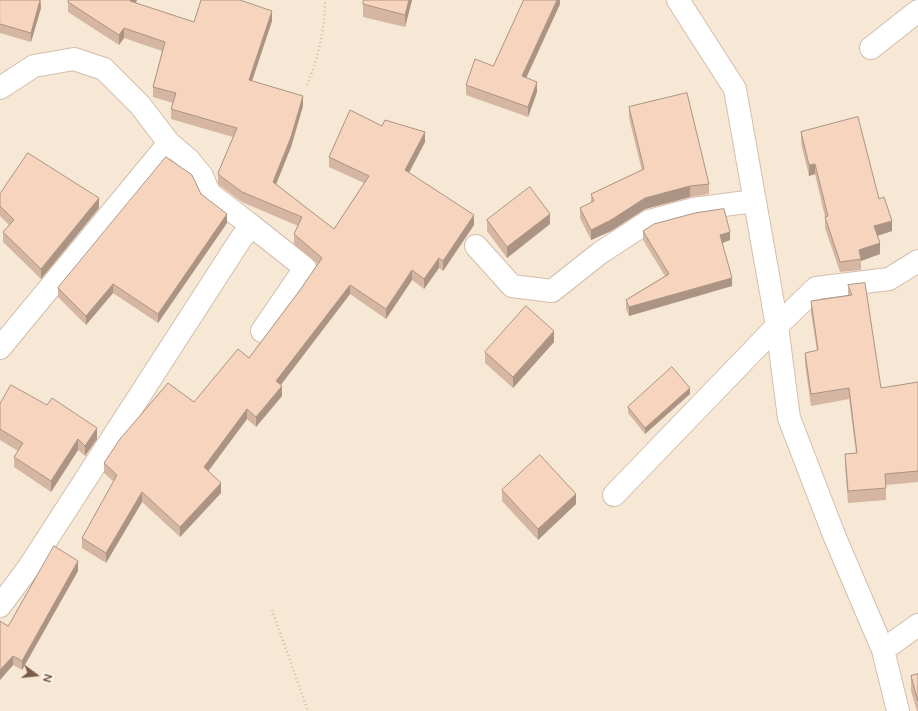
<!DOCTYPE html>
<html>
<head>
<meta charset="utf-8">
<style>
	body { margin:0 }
	#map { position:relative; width:918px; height:711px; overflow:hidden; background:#fef6e8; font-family:"Public Sans",sans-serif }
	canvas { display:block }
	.north { position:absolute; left:16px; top:655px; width:40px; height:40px; -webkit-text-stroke:3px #fff9f0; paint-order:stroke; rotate:105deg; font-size:11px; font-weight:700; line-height:16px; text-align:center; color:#7c5b48 }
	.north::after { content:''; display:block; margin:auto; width:14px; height:18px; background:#7c5b48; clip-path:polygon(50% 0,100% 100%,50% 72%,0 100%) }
</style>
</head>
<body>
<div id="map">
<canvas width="918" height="711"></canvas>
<div class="north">N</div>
</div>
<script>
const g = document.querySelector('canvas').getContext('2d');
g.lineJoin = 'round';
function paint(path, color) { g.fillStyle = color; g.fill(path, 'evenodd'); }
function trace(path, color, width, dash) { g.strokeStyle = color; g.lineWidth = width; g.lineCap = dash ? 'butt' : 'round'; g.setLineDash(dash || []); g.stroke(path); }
paint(new Path2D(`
	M0,0h918v711h-918z`), '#f7e8d5');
const minor = new Path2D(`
	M678,0l57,89 42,237 12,92 45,117 49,115 15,61
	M871,48l47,-37
	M0,88l34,-22 40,-7 30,10 36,36 29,38 -169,205
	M252,226l53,42 -43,63
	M476,246l36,40 40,5 48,-38 49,-32 44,-12 61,-8
	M614,495l163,-169 39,-38 73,-9 29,-18
	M0,606l29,-39 213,-330 10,-11 -43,-33 -7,-17 -13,-16 -20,-17
	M883,650l35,-25`);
trace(minor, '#d3bdac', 24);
trace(new Path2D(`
	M307,85c11,-27 18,-56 18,-85
	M272,610l36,101`), '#dcb79f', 2.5, [1, 3]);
trace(minor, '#fff', 22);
paint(new Path2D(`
	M0,0h41v8l-10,34 -31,-9z
	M69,0h68l-1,3 58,19 78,-1 -20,60 51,25 -12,41 -15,37 58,45 30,-46 -35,-16v-10l53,-31 43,16 -16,31 65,52 -31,46 -4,-3 -15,21 -12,-9 -26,39 -36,-25 -69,91 1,11 -26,31 -9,-8 -39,52 13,22 -41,44 -38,-35 -36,61 -24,-15v-10l32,-56 -10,-9v-10l90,-61 55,-44 51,-68 18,-26 -24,-20v-10l4,-8 -56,-24 -23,-17 -1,-2v-10l15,-36 -62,-18v-10l2,-6 -20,-6v-10l9,-36 -38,-13 -5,7 -51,-33v-10z
	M412,0l-7,27 -42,-10v-13z
	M560,0v4l-34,74 11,14 -9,25 -62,-22v-10l27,-19z
	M629,107l80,77v10l-19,3 -45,12 -34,22 -20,9 -11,-22v-10l11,-5v-9l51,-23 -13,-53z
	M801,132l78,67 13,32 -15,5 3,18 -19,7v9l-21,2 -15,-44v-11l-10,-43 -6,2 -8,-33z
	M0,194l99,14 -58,71 -38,-37v-10l6,-7 -9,-9z
	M201,194l26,29 -69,100 -45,-30 -27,32 -28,-28v-9z
	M487,220l63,4 -43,34 -20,-27z
	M643,231l87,9 -8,3 10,43 -103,30 -3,-7v-9l39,-24 -22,-36z
	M848,285l33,103 37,-6v100l-32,3v15l-38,3 -3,-37v-12l11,-1 -7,-54 -38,7 -6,-42v-11l12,-2 -6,-38v-12l37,-6z
	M554,342l-41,46 -28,-25v-11z
	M690,394l-45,40 -17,-21v-6z
	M0,404l97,35 -12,17 -7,-6 -27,42 -37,-25v-10l4,-6 -18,-11z
	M502,490l74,14 -38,36 -36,-39z
	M78,571l-56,99 -9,-5 -13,15v-59l8,5z
	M918,674v37h-1l-6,-20v-15z`), '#d4b6a3');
paint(new Path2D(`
	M40,0l1,8 -10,34v-9z
	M131,0h6l-7,11v-10z
	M409,0h3l-7,27v-12z
	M557,0h3v4l-38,83v-11z
	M272,11v10l-23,69v-10z
	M124,28v10l-5,7v-10z
	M537,82v10l-9,25v-10z
	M303,96v10l-12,41 -18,45v-10z
	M425,132v10l-20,38v-10z
	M815,164v10l-6,2v-11z
	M690,186v11l-45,12 -34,22 -20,9v-10l54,-32z
	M99,198v10l-58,71v-10z
	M227,214v9l-69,100v-9z
	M550,214v10l-43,34v-11z
	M474,215v10l-31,46v-10z
	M892,221v10l-18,6v-11z
	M730,232v8l-10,4v-9z
	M880,243v11l-19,7 -2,-11z
	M439,258v10l-15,21v-10z
	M412,270v10l-26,39v-10z
	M732,278v8l-103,30v-9z
	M113,284v9l-27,32v-9z
	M350,285v9l-74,97v-10z
	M554,331v11l-41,46v-11z
	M282,386v10l-26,31v-10z
	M690,388v6l-45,40v-6z
	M247,409v10l-43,58v-10z
	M97,428v11l-12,17v-10z
	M78,439v11l-27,42v-11z
	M221,483v10l-41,44v-10z
	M142,492v10l-36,61v-10z
	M576,494v10l-38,36v-11z
	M78,561v10l-56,99v-9z
	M13,656v9l-13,15v-10z`), '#ac9484');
const building = new Path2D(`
	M0,0h40l-9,33 -31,-9z
	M69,0h62l-1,1 64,21 7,-22h39l32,11 -23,69 54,16 -12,41 -18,45 61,47 35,-53 -40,-19 21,-47 32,16 3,-6 40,12 -20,38 69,45 -31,46 -4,-3 -15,21 -12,-9 -26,39 -36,-24 -74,96 6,5 -26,31 -9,-8 -43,58 17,16 -41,44 -38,-35 -36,61 -24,-15 35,-63 -13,-12 16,-24 48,-56 26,19 44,-53 11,9 51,-68 22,-32 -28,-24 8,-17 -60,-25 -23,-17 -1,-2 19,-45 -66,-19 5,-16 -23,-6 12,-45 -41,-14 -5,7 -51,-33z
	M364,0h45l-4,15 -42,-11z
	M524,0h33l-35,76 15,6 -9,25 -62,-22 9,-26 18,7z
	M687,93l22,91 -19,2 -45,12 -34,22 -20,10 -11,-22 14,-7 -3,-7 53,-25 -15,-62z
	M858,117l21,82 5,-2 8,24 -18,5 6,17 -21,7 2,9 -21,3 -15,-45 3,-1 -13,-52 -6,1 -8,-33z
	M28,153l71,45 -58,71 -38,-37 11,-12 -14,-14v-12z
	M166,157l26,18 9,19 26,20 -69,100 -45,-30 -27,32 -28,-28z
	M530,187l20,27 -43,33 -20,-27z
	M724,209l6,23 -10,3 12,43 -103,29 -3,-7 43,-26 -26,-43 11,-7 41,-11z
	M865,283l16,105 37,-6v89l-33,3 1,14 -38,3 -3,-37 12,-1 -8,-65 -38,6 -6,-41 13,-3 -7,-49 41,-6 -4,-10z
	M526,306l28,25 -41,46 -28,-25z
	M672,367l18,21 -45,40 -17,-21z
	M11,385l36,20 5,-7 45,30 -12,18 -7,-7 -27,42 -37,-24 9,-14 -23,-14v-25z
	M540,455l36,39 -38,35 -36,-39z
	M54,546l24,15 -56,100 -9,-5 -13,14v-49l8,5z
	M918,674v27l-7,-25z`);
paint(building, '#f6d4bd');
trace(building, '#ac9484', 1);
</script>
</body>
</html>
